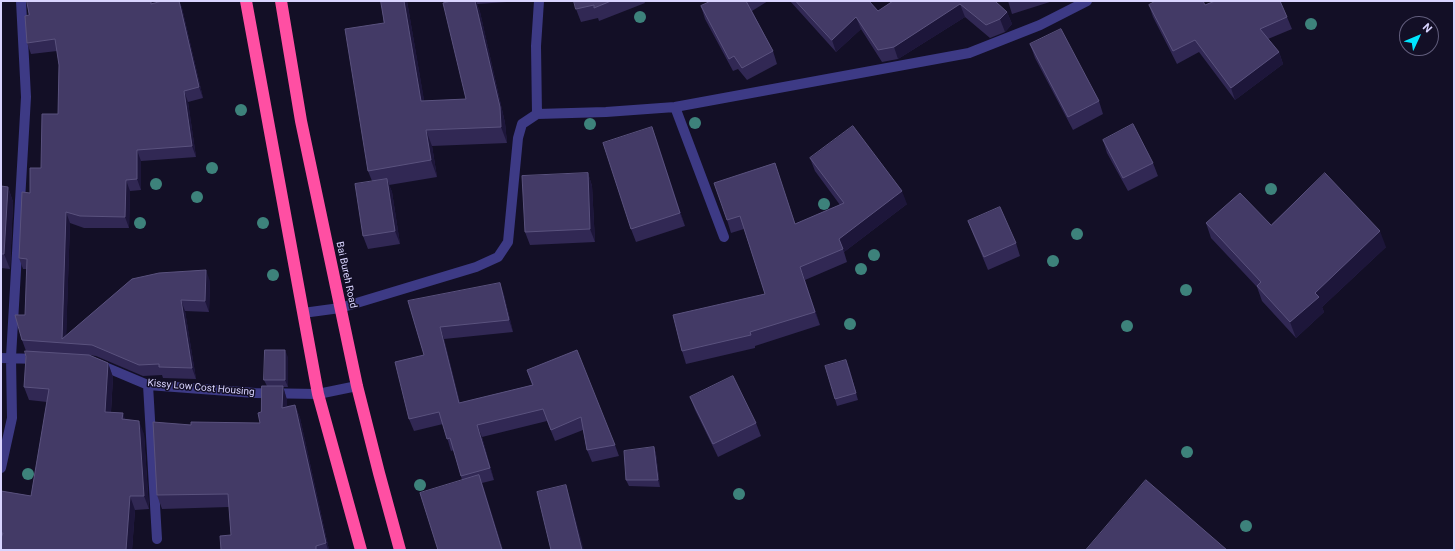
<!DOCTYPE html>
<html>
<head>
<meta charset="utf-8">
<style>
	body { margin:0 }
	#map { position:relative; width:1455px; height:551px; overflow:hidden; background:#130f26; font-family:Roboto,sans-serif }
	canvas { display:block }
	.frame { position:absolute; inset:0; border:2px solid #d9d4ff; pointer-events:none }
	.north { position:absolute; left:1399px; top:16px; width:40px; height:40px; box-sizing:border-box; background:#130f26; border:1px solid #625e7d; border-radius:50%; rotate:46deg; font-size:11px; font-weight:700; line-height:16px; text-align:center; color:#d9d4ff }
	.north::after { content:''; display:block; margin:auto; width:14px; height:18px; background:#00e5ff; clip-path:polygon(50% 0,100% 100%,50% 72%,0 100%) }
</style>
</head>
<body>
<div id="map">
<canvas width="1455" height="551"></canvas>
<div class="frame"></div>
<div class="north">N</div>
</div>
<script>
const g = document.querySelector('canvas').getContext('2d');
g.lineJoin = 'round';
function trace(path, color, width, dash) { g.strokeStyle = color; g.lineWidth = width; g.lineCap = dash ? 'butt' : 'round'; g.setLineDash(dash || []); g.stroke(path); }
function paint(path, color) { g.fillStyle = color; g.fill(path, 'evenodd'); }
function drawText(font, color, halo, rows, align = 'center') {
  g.font = font + ' Roboto,sans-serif'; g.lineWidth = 3; g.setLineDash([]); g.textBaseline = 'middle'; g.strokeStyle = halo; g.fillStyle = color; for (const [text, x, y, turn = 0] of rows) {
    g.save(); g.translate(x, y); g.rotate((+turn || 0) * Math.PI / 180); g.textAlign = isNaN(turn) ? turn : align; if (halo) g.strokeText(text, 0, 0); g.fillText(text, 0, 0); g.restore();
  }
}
trace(new Path2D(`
	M675,107l49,130
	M537,114l-1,-68 3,-45
	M303,313l37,-5 136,-41 22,-10 10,-15 10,-104 4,-14 15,-10 69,-2 69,-5 294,-54 71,-28 47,-24
	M1,358l38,1
	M98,364l50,21 107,8 63,1 39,-8
	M148,385l9,154
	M1,468l11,-50 -1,-61 15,-260 -5,-96`), '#3d3a85', 10);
trace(new Path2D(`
	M246,1l72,393 43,156
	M281,1l20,120 56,265 22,87 21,77`), '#ff4fa3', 12);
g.fillStyle = '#3d827b';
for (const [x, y] of [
	[640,17],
	[1311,24],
	[241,110],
	[695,123],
	[590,124],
	[212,168],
	[156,184],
	[1271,189],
	[197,197],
	[824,204],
	[140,223],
	[263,223],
	[1077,234],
	[874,255],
	[1053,261],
	[861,269],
	[273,275],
	[1186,290],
	[850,324],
	[1127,326],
	[1187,452],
	[28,474],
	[420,485],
	[739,494],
	[1246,526]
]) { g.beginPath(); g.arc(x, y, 6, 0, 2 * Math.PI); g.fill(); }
paint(new Path2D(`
	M27,1h128v2l7,-2h17l3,7 21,90 -15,4 8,55 -55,4v29l-11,1 -1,37h-45l-14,-5 -4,113 144,-55 -1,31 -24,-1 11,68 -33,-1 -1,-3 -19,1 -47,-20 -7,-1 19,8 5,14 -2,35 14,7 19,15 5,75 -14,1 -3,40h-131v-59l30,5 16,-94 -18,-2 -5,-13 2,-36 -4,-11 3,-25 2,-46h-4l-4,-11 11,-65 11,-25 17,-54 1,-49 -2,-14 -26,3 -4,-11 2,-28z
	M381,1h26l17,100 42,-2 -15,-98h56v1l-30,2 3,8 25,111 2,20 -75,3 5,31 -48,8 3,7 8,52 -32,5 -5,-13 9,-55 -4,-10 16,-148z
	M574,1h70l1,2 -46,18 -1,-3 -17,4 -5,-13z
	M711,1h57l-16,10 21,40 4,13 -30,16 -9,-11 -5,2 -28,-52 -4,-13z
	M790,1h79l9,10 117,-10 12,11 5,12 -7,8 -15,6 -25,-21 -67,42 -16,3 -21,-33 -25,23z
	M1008,1h45l-41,13z
	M1149,5h56l82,12 5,12 -24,10 11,13 4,12 -48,36 -36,-48 -22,12 -24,-47z
	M1030,44l69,57 4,13 -30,16 -38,-72z
	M652,127l33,99 -49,16 -5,-13z
	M1103,140l50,23 5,13 -30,15 -21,-38z
	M810,158l97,46 -63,48 3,10 -42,18 15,45 -65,21v2l-69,16 -4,-13 83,-57 -21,-65 -13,4 -4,-13 52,-44 16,48 45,-19 -25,-34z
	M588,173l4,13 3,56 -65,3 -5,-13z
	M1,186l7,1 5,15 -3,67 -9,-1z
	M968,221l48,22 4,13 -32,14 -15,-36z
	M1206,223l65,2 115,22 -64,60 2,5 -28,26 -34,-37 -5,-14 -46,-49z
	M500,283l4,12 9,37 -69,7 16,64 72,-18 -5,-15 88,75 4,11 -27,6 -5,-12 -4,-20 -28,11 -8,-20 -65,16 12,43 -12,3 21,67h-65l24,-70 -8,-30 -3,1 -8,-27 -29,7 -5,-12 15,-64 -16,-54z
	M288,357v30h-5l4,13v6l8,-1 5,13 29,132h-108l10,-15 -2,-28 -67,2 -5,-14 34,-70 69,-2 1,-11 6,-26 -3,-6z
	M849,367l9,33 -21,6 -2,-7z
	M690,397l66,26 5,13 -43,21 -23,-47z
	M654,447l2,7 4,33 -31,-1 -3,-6z`), '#312854');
paint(new Path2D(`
	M151,1h4v14l-4,-11z
	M179,1l3,7 21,90 -4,-11z
	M404,1h3l20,116 -6,-16z
	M475,1h1l4,11 25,111 2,20 -6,-16z
	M960,4l5,13 -67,42 -4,-12z
	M1007,12l5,12 -7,8 -5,-13z
	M856,17l5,12 -25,23 -4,-12z
	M1279,52l4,12 -48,36 -4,-12z
	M184,91l4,11 8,55 -4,-11z
	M652,127l5,13 28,86 -5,-13z
	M426,130l6,16 5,31 -6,-17z
	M137,150l4,11v29l-4,-11z
	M588,173l4,13 3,56 -5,-13z
	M387,179l5,13 8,52 -5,-13z
	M126,180l4,11 -1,37 -4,-11z
	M8,187l5,15 -3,67 -6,-15z
	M902,191l5,13 -63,48 -5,-13z
	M66,212l4,11 -4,120 -4,-4z
	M1380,231l6,16 -64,60 2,5 -28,26 -6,-16 25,-29z
	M800,267l5,13 15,45 -5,-13z
	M206,270l4,11 -1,31 -4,-11z
	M500,283l4,12 9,37 -4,-12z
	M181,300l4,11 11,68 -4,-11z
	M440,327l4,12 19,76 -4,-12z
	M285,350l3,7v30l-3,-7z
	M846,360l3,7 9,33 -2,-7z
	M108,363l5,14 -3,48 -5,-13z
	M283,386l4,14v21l-5,-13z
	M295,405l5,13 29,132h-1l-2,-7z
	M123,413l5,14 -6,-8z
	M139,421l5,13 5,75 -5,-13z
	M477,425l5,12 12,43 -4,-12z
	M654,447l2,7 4,33 -2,-7z
	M479,475l5,13 19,62h-1z
	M566,485l4,13 14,52h-2z
	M130,496l5,14 -3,40h-6z`), '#1d163a');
const building = new Path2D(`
	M27,1h124v3l11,-3h17l20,86 -15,4 8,55 -55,4v29l-11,1 -1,37 -45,-1 -14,-4 -4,127 70,-60 27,-6 47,-3 -1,31 -24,-1 11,68 -33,-1v-3l-20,1 -47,-20 -70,-5 -7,-25h10l2,-56 -8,-1 3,-66 8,1v-25h11l1,-54h16l1,-49 -4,-26 -28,4 -2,-27 4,-1z
	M381,1h23l17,100 45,-2 -23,-96 8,-2h24l25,106 1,20 -75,3 5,30 -63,11 -23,-142 39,-6z
	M574,1h37l-17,7v-3l-18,4z
	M711,1h35l27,50 -31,17 -8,-12 -5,3 -28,-53z
	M796,1h73l9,10 15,-10h102l12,11 -7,7 -14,6 -26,-21 -66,43 -16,3 -22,-33 -24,23z
	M1156,1h47l2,4 10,-4h65l7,16 -27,12 19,23 -48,36 -36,-48 -22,11 -24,-46z
	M1061,29l38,72 -31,16 -38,-73z
	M1133,124l20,39 -30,15 -20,-38z
	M853,126l49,65 -63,48 4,10 -43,18 15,45 -65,20 1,3 -69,16 -9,-36 92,-21 -25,-78 -13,4 -13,-37 61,-20 20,61 49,-21 -34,-45z
	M652,127l28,86 -49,16 -28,-86z
	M588,173l2,56 -65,3 -3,-56z
	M1325,173l55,58 -65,62 4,4 -29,25 -33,-36 4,-4 -55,-59 34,-30 31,32z
	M387,179l8,52 -32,5 -8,-52z
	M1,186l7,1 -4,67h-3z
	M1000,207l16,36 -32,14 -16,-36z
	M500,283l9,37 -69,7 19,76 74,-18 -6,-15 50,-20 38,95 -28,5 -6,-33 -30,13 -8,-21 -66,16 13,43 -29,8 -11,-38 -3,1 -8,-27 -30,7 -14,-57 29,-7 -16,-54z
	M265,350h20v30h-21z
	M25,351l64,4 19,8 -3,49 18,1 -1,6 17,2 5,75h-14l-4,54h-125v-12l2,-5h-2v-42l30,5 18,-107 -25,-2 2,-30z
	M846,360l10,33 -21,6 -10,-33z
	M733,376l23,47 -43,21 -23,-47z
	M262,386h21l-1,22 13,-3 31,138 -10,3v4h-95l-1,-14 11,-1 -3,-41 -71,1 -4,-73 38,3v-3l69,1 -2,-10 3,-1z
	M654,447l4,33h-32l-2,-29z
	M479,475l23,75h-64l-18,-57z
	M1146,480l81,70h-141z
	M566,485l16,65h-31l-14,-58z`);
paint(building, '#433a66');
trace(building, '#5a527e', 1);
drawText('10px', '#d9d4ff', '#130f26', [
	["Bai Bureh Road",346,275,78],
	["Kissy Low Cost Housing",201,388,5]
]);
</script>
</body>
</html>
